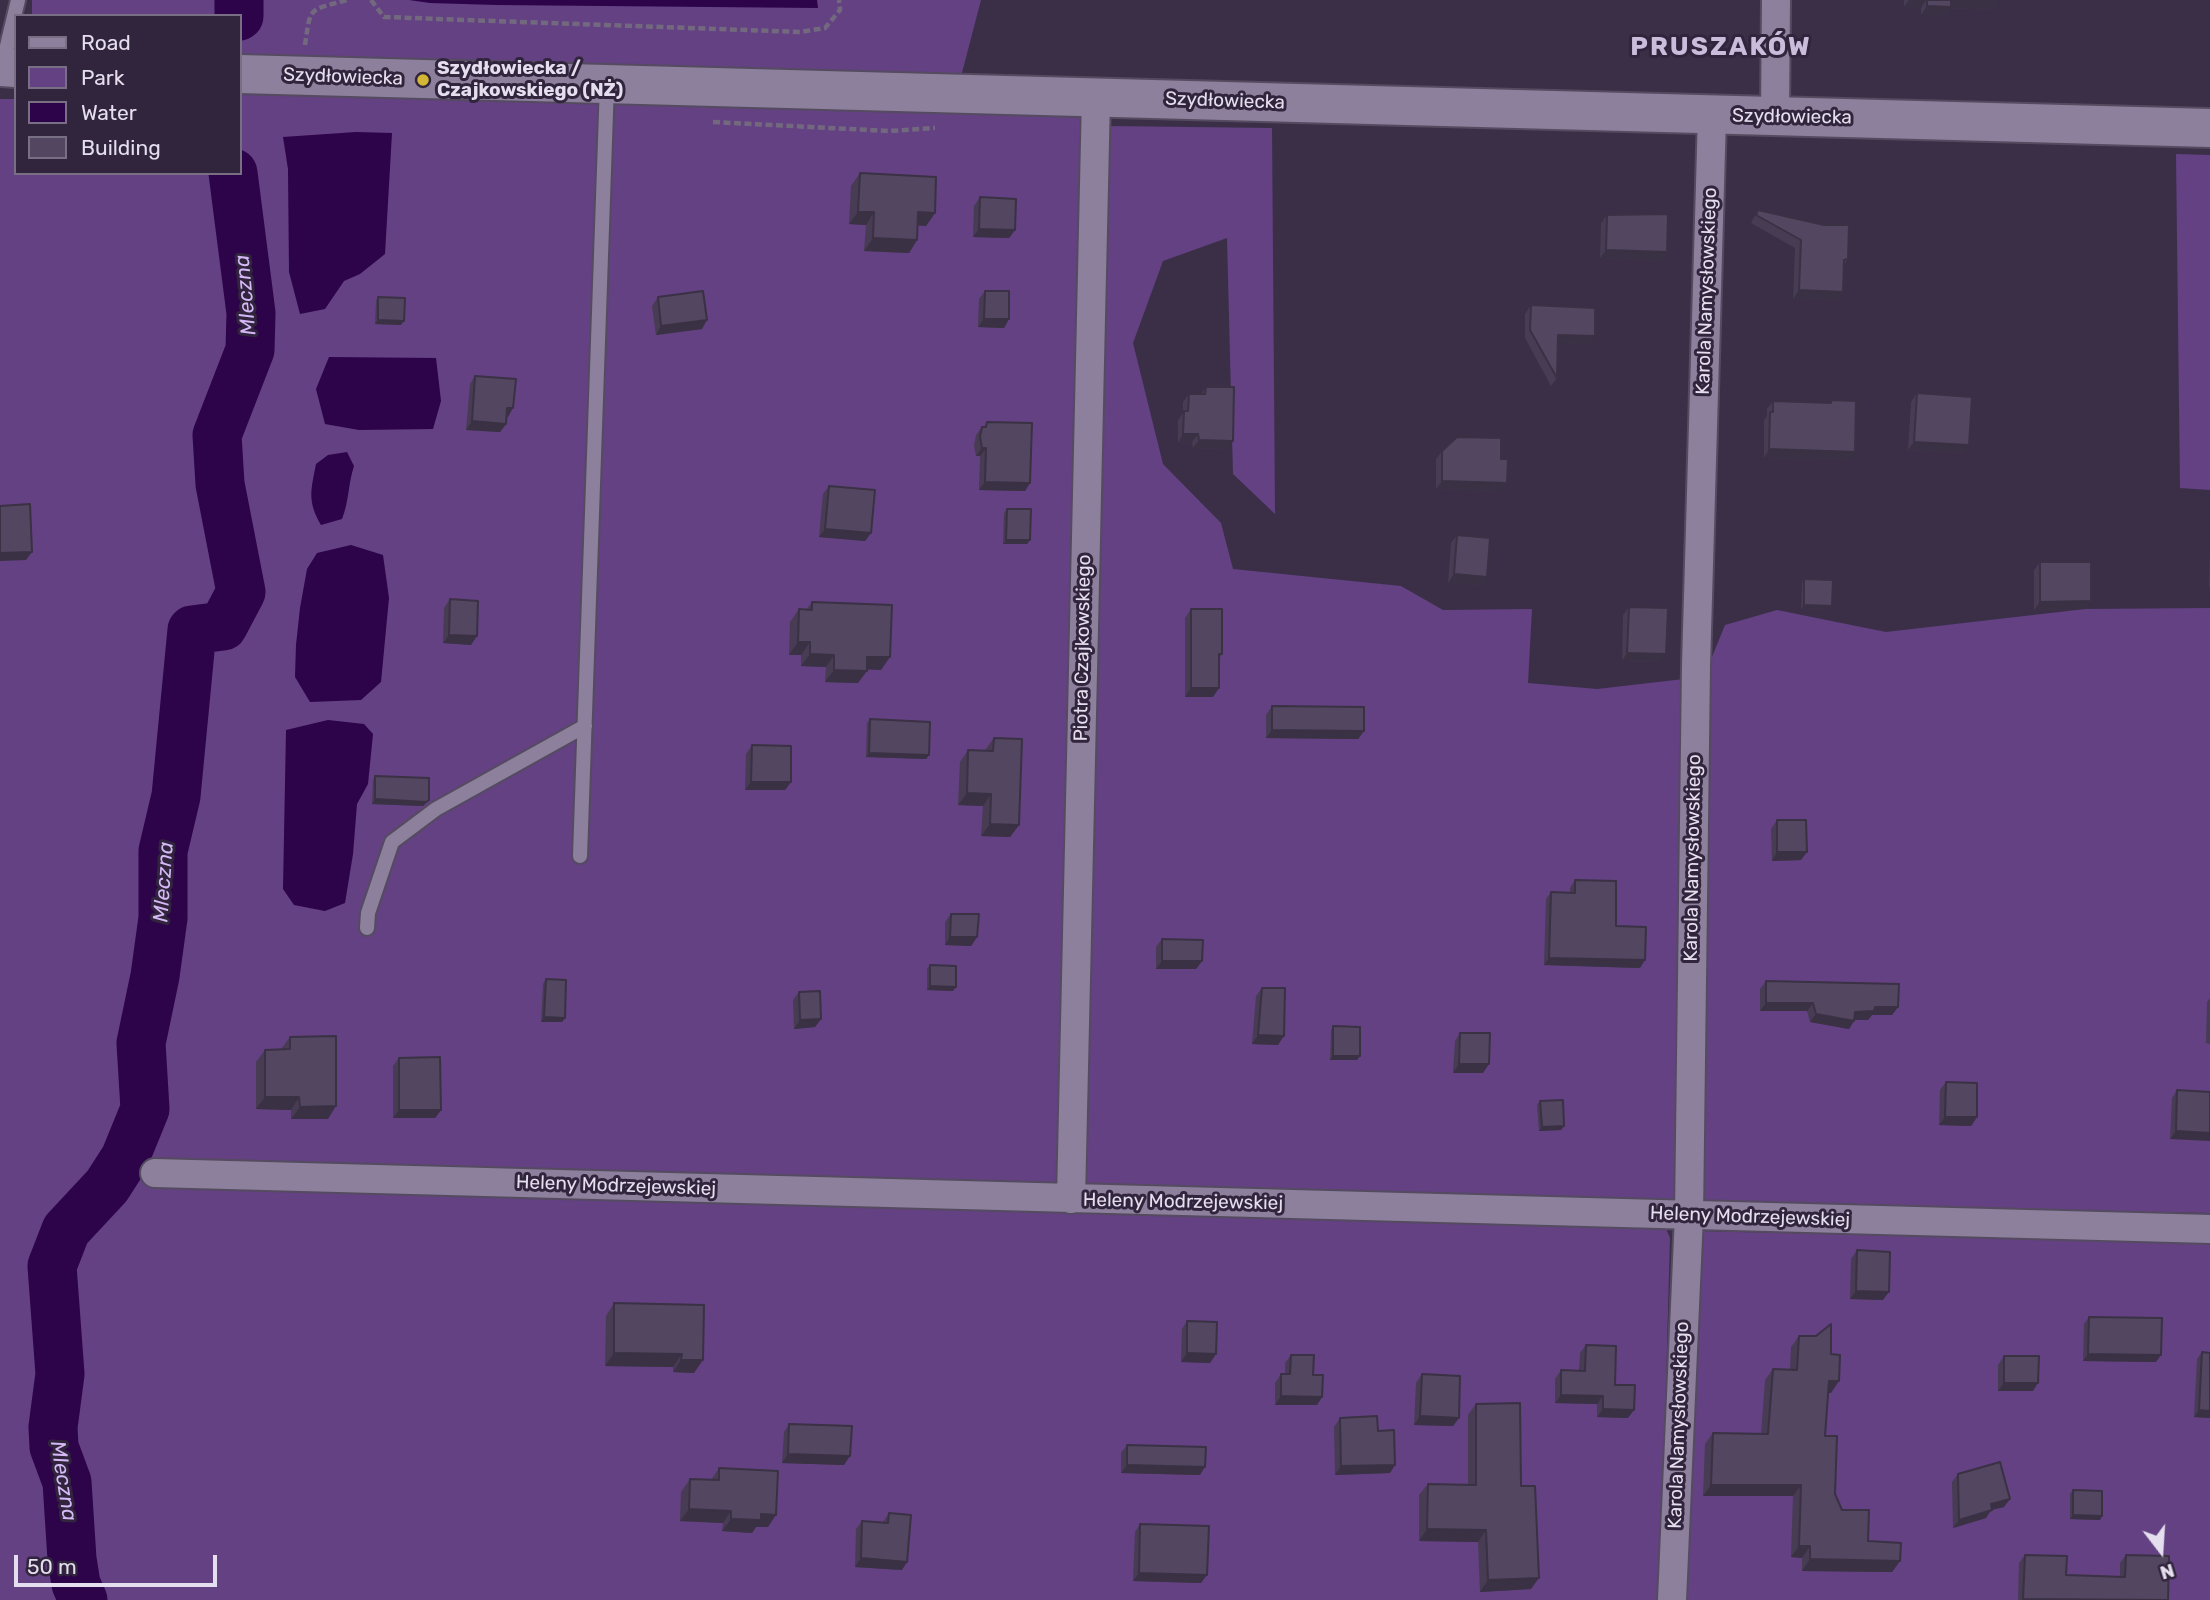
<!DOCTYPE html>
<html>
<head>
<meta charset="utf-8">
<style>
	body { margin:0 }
	#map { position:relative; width:2210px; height:1600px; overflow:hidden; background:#3b2f48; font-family:Rubik,sans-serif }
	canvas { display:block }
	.legend { position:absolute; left:14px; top:14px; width:228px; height:161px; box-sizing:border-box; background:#31253d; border:2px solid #796f84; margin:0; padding:9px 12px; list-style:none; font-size:21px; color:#e5deee }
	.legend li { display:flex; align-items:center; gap:14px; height:35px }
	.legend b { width:35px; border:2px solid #796f84 }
	.north { position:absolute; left:2126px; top:1516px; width:70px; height:70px; -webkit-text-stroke:5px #31253d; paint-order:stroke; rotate:163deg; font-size:19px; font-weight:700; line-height:28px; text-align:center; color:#e5deee }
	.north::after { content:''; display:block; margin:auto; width:24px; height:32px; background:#e5deee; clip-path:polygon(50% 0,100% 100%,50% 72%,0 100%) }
	.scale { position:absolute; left:14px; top:1555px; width:203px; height:32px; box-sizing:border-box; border:4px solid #e5deee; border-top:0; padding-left:9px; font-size:21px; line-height:24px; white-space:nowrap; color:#e5deee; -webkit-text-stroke:5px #31253d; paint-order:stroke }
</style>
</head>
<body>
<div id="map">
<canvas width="2210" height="1600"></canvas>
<ul class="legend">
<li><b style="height:9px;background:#8d809d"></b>Road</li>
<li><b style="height:19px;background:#634183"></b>Park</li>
<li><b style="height:19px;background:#2d0349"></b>Water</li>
<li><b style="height:19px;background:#534661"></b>Building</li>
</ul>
<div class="north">N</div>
<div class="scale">50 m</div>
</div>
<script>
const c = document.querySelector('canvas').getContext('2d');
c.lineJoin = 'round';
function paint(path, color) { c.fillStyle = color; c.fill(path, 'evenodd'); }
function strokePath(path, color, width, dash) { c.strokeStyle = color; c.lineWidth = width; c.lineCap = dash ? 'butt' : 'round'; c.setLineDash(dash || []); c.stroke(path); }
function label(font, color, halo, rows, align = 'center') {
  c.font = font + ' Rubik,sans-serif'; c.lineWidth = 6; c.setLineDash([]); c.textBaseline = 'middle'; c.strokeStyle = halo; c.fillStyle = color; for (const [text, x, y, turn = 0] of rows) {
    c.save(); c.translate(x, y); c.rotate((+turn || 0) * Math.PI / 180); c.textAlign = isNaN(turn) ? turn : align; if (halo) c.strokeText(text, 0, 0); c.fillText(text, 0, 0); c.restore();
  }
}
const green = new Path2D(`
	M32 0H981L958 88 1089 90 1059 1189 1664 1224 1670 1238 1660 1600H0V99H16V173H240V16H32Z
	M1109 126 1272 128 1275 514 1233 474 1227 238 1163 261 1133 343 1163 464 1221 523 1233 569 1401 586 1443 610 1532 609 1528 683 1597 689 1684 679 1678 1203 1083 1189Z
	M2176 154 2210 155V490L2180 488Z
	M2210 608V1213L1697 1205 1705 674 1725 625 1777 610 1886 632 2085 609Z
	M1698 1231 2210 1243V1600H1682Z`);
const water = new Path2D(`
	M409 0H817L818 8 497 5 430 3Z
	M356 132 392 133 385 254 360 274 344 281 325 309 300 314 289 272 288 169 283 137Z
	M329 357 436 358 441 401 433 429 359 430 325 424 316 389Z
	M347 452 354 466C348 484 349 502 342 519L321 525C307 501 311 490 316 464L328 455Z
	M351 545 383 555 389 598 381 682 361 700 310 702 295 677 296 645 300 608 307 569 317 553Z
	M328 720 364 724 373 734 368 784 357 804 353 854 345 903 325 911 294 905 283 889 286 730Z`);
const river = new Path2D(`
	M239 0V16
	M83 1600 76 1584 72 1559 67 1482 54 1447 53 1427 60 1374 52 1266 66 1230 107 1186 125 1158 145 1109 141 1043 155 976 163 918V851L176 796 192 630 223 626 241 592 220 484 217 435 250 350 251 313 233 173`);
const path = new Path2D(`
	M371 0 384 17 800 32 825 28 840 10 839 0
	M305 45C311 5 308 11 347 0
	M713 122 889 131 935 128`);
const lane = new Path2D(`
	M2 67 18 0
	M580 856 607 84
	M367 928 368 913 392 842 436 809 585 726`);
const street = new Path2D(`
	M1775 117 1776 0
	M155 1173 2210 1229
	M1071 1199 1096 97
	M1672 1600 1689 1215 1696 666 1712 116`);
const secondary = new Path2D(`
	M0 67 16 68
	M240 74 2210 128`);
const wall = new Path2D(`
	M1904 0H1997L1991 10 1949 8 1945 15H1921V8L1904 7Z
	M860 173 935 213 926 226 918 225 917 240 909 253 864 251 866 225 849 224 851 186Z
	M980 197 1015 230 1009 238 973 237 974 206Z
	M1758 210 1848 259 1844 265 1838 300 1793 299 1795 248 1751 223Z
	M1607 215 1667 252 1661 261 1600 258 1601 223Z
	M985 291 1009 319 1004 328 978 327 979 299Z
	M378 297 401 325 375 324 376 301Z
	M658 297 702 329 656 335 652 306Z
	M1531 305 1595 336 1589 344 1558 343 1557 378 1551 386 1525 338V314Z
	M475 376 508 417 506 416V424L500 432 466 430 470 384Z
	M1206 387 1227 449 1193 448 1192 442 1178 443V420L1183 413V402L1189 394H1201Z
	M1917 393 1969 445 1963 453 1908 450 1911 402Z
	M1831 400 1850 460 1764 458V420L1767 416V409L1773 401 1829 403Z
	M987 422 1030 483 1025 491 979 490 980 456H976L974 446 976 435 982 427H984Z
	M1442 451 1501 491 1436 489V459Z
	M829 486 871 533 865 541 819 537 823 494Z
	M1007 509 1030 540 1027 544H1003L1004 513Z
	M1457 535 1487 577 1481 585 1448 583 1451 543Z
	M2210 547V587H2209Z
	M2040 562 2085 609 2034 610V570Z
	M1804 579 1830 610 1801 609 1802 583Z
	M450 599 471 645 443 643 444 608Z
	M812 602 881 670 867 669 858 683 825 682 826 667 801 666V655H789L790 622 799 609 806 610Z
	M1629 607 1661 662 1622 661 1623 615Z
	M1191 609 1222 654 1219 659 1213 697H1185V618Z
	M1272 706 1364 731 1358 739 1266 738V715Z
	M870 719 929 755 926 759 866 757 867 723Z
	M994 738 1019 825 1010 837 981 836 983 806 958 805 960 762 968 750H985Z
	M752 745 791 782 785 790H745L746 754Z
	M375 776 429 800 423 806 372 804 373 780Z
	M1777 820 1801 860 1772 861 1771 829Z
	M1575 880 1616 926 1640 968 1544 965 1546 899 1551 892 1570 893V888Z
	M951 914 977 937 971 946 945 945V922Z
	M1162 939 1202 961 1196 969H1156V947Z
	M930 965 953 991 927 990V969Z
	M546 979 565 1018 562 1022H541L543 984Z
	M1766 981 1898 1007 1892 1015H1872L1868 1020H1854L1849 1029 1810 1022 1807 1011H1760V989Z
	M1262 988 1278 1045 1252 1044 1256 996Z
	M799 992 821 1019 815 1027 794 1029 793 1000Z
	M2210 998V1044L2206 1043 2207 1002Z
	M1333 1026 1357 1060H1330L1331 1030Z
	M1460 1033 1483 1073H1453L1455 1041Z
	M290 1037 328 1119H291V1110L256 1109V1062L265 1050 281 1049Z
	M399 1058 441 1110 435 1118H393V1066Z
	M1946 1082 1977 1117 1971 1126 1939 1125 1940 1090Z
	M2177 1090 2210 1092 2170 1139 2172 1098Z
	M1540 1101 1564 1126 1561 1130 1539 1131 1537 1105Z
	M1857 1250 1883 1300 1850 1299 1851 1259Z
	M614 1303 704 1305 694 1373 673 1372V1367L605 1366 606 1316Z
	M2089 1317 2156 1362 2083 1361 2084 1324Z
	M1187 1321 1216 1354 1210 1363 1181 1362 1182 1329Z
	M1799 1336 1831 1393H1828L1825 1436 1835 1494 1842 1510 1868 1541 1900 1561 1892 1572 1802 1571V1558L1791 1557 1793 1496H1703L1705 1444 1713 1433 1761 1434 1765 1380 1773 1369 1790 1370 1791 1347Z
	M1586 1345 1615 1385 1628 1418 1597 1417V1404L1555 1403V1379L1561 1370H1579L1580 1353Z
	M2202 1352 2210 1353V1418L2194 1417 2197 1359Z
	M1291 1355 1313 1375 1322 1397 1317 1405H1275V1383L1281 1374H1285V1363Z
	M2004 1356 2033 1391H1998V1365Z
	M1422 1374 1459 1418 1453 1426 1414 1425 1416 1383Z
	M1476 1404 1521 1486 1531 1589 1480 1592 1478 1542 1419 1541V1495L1428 1484 1468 1485V1415Z
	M1340 1418 1378 1431 1390 1473 1335 1475 1334 1427Z
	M789 1424 844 1465 782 1463 784 1432Z
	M1127 1445 1200 1475 1121 1473V1453Z
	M719 1468 768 1527H756L752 1533 722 1531 723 1523 680 1521 681 1492 690 1479 711 1480Z
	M1958 1474 2004 1507 1991 1510 1986 1518 1953 1528 1952 1482Z
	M2073 1490 2100 1520 2070 1519V1494Z
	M889 1513 902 1570 855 1567 856 1529 862 1521 883 1522Z
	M1140 1524 1201 1583 1133 1581 1135 1532Z
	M2025 1555 2066 1575 2120 1577V1563L2126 1555 2168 1600H2018L2019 1563Z`);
const shadedWall = new Path2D(`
	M1909 0H1926L1921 8 1904 7Z
	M1951 0 1997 2 1991 10 1949 8 1945 15H1921L1927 6Z
	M858 212H874L866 225 849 224Z
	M918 212 935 213 926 226 910 225Z
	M979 229 1015 230 1009 238 973 237Z
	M873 238 917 240 909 253 864 251Z
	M1606 250 1667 252 1661 261 1600 258Z
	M1799 290 1843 292 1838 300 1793 299Z
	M984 319H1009L1004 328 978 327Z
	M378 320 404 321 401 325 375 324Z
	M707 320 702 329 656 335 661 326Z
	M1558 335 1595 336 1589 344 1552 343Z
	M507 408H513L508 417 501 416Z
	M472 421 506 424 500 432 466 430Z
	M1183 434H1198L1192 442 1178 443Z
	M1199 440 1233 441 1227 449 1193 448Z
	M1914 442 1969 445 1963 453 1908 450Z
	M982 448H986L980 456H976Z
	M1769 449 1855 452 1850 460 1764 458Z
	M1442 481 1507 483 1501 491 1436 489Z
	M985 482 1030 483 1025 491 979 490Z
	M825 529 871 533 865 541 819 537Z
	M1006 540H1030L1027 544H1003Z
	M32 552 26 560 0 561V553Z
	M1454 574 1487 577 1481 585 1448 583Z
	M2091 601 2085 609 2034 610 2040 602Z
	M1804 605 1832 606 1830 610 1801 609Z
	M449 635 477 636 471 645 443 643Z
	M798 642H810L801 655H789Z
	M1627 653 1666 654 1661 662 1622 661Z
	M810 654 834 655 826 667 801 666Z
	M867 657H890L881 670 859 669Z
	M834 670 867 671 858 683 825 682Z
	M1191 688H1219L1213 697H1185Z
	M1272 730 1364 731 1358 739 1266 738Z
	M869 753 929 755 926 759 866 757Z
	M751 782H791L785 790H745Z
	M967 793 991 794 983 806 958 805Z
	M375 799 429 800 423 806 372 804Z
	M990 824 1019 825 1010 837 981 836Z
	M1777 852H1807L1801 860 1772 861Z
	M950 937H977L971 946 945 945Z
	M1549 958 1645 960 1640 968 1544 965Z
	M1162 961H1202L1196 969H1156Z
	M930 986 956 987 953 991 927 990Z
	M1766 1003H1813L1807 1011H1760Z
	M1875 1007H1898L1892 1015H1872L1868 1020H1850L1854 1021 1849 1029 1810 1022 1816 1014 1855 1012Z
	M544 1017 565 1018 562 1022H541Z
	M821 1019 815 1027 794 1029 800 1020Z
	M1258 1035 1284 1036 1278 1045 1252 1044Z
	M1333 1056H1360L1357 1060H1330Z
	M1459 1064H1489L1483 1073H1453Z
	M265 1097H299L291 1110 256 1109Z
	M336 1106 328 1119H291L300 1107Z
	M399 1110H441L435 1118H393Z
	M1945 1117H1977L1971 1126 1939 1125Z
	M1564 1126 1561 1130 1539 1131 1542 1127Z
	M2176 1131 2210 1133V1141L2170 1139Z
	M1856 1291 1889 1292 1883 1300 1850 1299Z
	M614 1353 682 1354 673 1367 605 1366Z
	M1187 1353 1216 1354 1210 1363 1181 1362Z
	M2088 1354 2161 1355 2156 1362 2083 1361Z
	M681 1360H703L694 1373 673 1372Z
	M1829 1381H1839L1831 1393H1821Z
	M2004 1383H2038L2033 1391H1998Z
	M1561 1395 1603 1396 1597 1404 1555 1403Z
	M1281 1396 1322 1397 1317 1405H1275Z
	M1603 1409 1634 1410 1628 1418 1597 1417Z
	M2199 1410 2210 1411V1418L2194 1417Z
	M1420 1416 1459 1418 1453 1426 1414 1425Z
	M788 1454 850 1456 844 1465 782 1463Z
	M1127 1465 1205 1467 1200 1475 1121 1473Z
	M1395 1465 1390 1473 1335 1475 1341 1466Z
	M1711 1485H1801L1793 1496H1703Z
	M2010 1499 2004 1507 1991 1510 1986 1518 1953 1528 1959 1520 1991 1504Z
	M689 1509 731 1511 723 1523 680 1521Z
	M761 1514 776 1515 768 1527H756L752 1533 722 1531 731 1519Z
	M2073 1515 2102 1516 2100 1520 2070 1519Z
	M1427 1529 1486 1530 1478 1542 1419 1541Z
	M1799 1546H1810L1802 1558 1791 1557Z
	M861 1558 907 1562 902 1570 855 1567Z
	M1810 1559 1900 1561 1892 1572 1802 1571Z
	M1139 1573 1207 1575 1201 1583 1133 1581Z
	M1539 1578 1531 1589 1480 1592 1488 1580Z`);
const building = new Path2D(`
	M1927 0H1951V7L1927 6Z
	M1954 0H1997V2Z
	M860 173 936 177 935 213 918 212 917 240 873 238 874 212H858Z
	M980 197 1016 199 1015 230 979 229Z
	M1758 210 1824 225H1849L1848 259 1844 260 1843 292 1799 290 1801 240 1756 215Z
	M1668 214 1667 252 1606 250 1607 215Z
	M703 291 707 320 661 326 658 297Z
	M985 291H1009V319H984Z
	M378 297 405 298 404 321 378 320Z
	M1531 305 1595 308V336L1558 335 1557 378 1530 330Z
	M475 376 516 379 513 408H507L506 424 472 421Z
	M1206 387H1234L1233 441 1199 440 1198 434H1183L1184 411H1188L1189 394H1205Z
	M1917 393 1972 397 1969 445 1914 442Z
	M1831 400 1856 401 1855 452 1769 449 1770 412H1773V401L1831 403Z
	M987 422 1032 423 1030 483 985 482 986 448H982L980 437 982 427H986Z
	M1457 437 1501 438V459H1508L1507 483 1442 481V451Z
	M829 486 875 490 871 533 825 529Z
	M30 504 32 552 0 553V506Z
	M1007 509H1031L1030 540H1006Z
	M1457 535 1490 538 1487 577 1454 574Z
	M2040 562H2091V601L2040 602Z
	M1804 579 1833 580 1832 606 1804 605Z
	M450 599 478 601 477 636 449 635Z
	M812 602 892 605 890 657H867V671L834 670V655L810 654V642H798L799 609 812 610Z
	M1629 607 1668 608 1666 654 1627 653Z
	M1191 609H1222V654H1219V688H1191Z
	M1272 706 1364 707V731L1272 730Z
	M870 719 930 722 929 755 869 753Z
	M994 738 1022 739 1019 825 990 824 991 794 967 793 968 750 993 751Z
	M752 745 791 746V782H751Z
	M375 776 429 778V800L426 802 375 799Z
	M1777 820H1806L1807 852H1777Z
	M1575 880 1616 881V926L1646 927 1645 960 1549 958 1551 892 1575 893Z
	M951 914H979L977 937H950Z
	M1162 939 1203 940 1202 961H1162Z
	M930 965 956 966V987L930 986Z
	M546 979 566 980 565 1018 544 1017Z
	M1766 981 1899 984 1898 1007H1875L1874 1011 1855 1012 1854 1021 1816 1014 1813 1003H1766Z
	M1262 988H1285L1284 1036 1258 1035Z
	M820 991 821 1019 800 1020 799 992Z
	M1333 1026 1360 1027V1056H1333Z
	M1460 1033H1490L1489 1064H1459Z
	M336 1036V1106L300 1107 299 1097H265V1050L290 1049V1037Z
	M440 1057 441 1110H399V1058Z
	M1946 1082 1977 1083V1117H1945Z
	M2177 1090 2210 1092V1133L2176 1131Z
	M1563 1100 1564 1126 1542 1127 1540 1101Z
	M1857 1250 1890 1252 1889 1292 1856 1291Z
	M614 1303 704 1305 703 1360H681L682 1354 614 1353Z
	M2089 1317 2162 1318 2161 1355 2088 1354Z
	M1187 1321 1217 1322 1216 1354 1187 1353Z
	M1831 1324V1354L1840 1355 1839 1381H1829L1825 1436H1837L1835 1494 1842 1510H1869L1868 1541 1901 1543 1900 1561 1810 1559V1546H1799L1801 1485H1711L1713 1433 1768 1434 1773 1369 1797 1370 1799 1336H1816Z
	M1586 1345 1616 1346 1615 1385H1635L1634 1410 1603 1409V1396L1561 1395V1370L1585 1371Z
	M2202 1352 2210 1353V1411L2199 1410Z
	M1291 1355H1314L1313 1375H1323L1322 1397 1281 1396V1374H1290Z
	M2004 1356H2039L2038 1383H2004Z
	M1422 1374 1460 1376 1459 1418 1420 1416Z
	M1520 1403 1521 1486H1535L1539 1578 1488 1580 1486 1530 1427 1529 1428 1484 1476 1485V1404Z
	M1377 1416 1378 1431 1394 1430 1395 1465 1341 1466 1340 1418Z
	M789 1424 852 1426 850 1456 788 1454Z
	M1127 1445 1206 1447 1205 1467 1127 1465Z
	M2000 1462 2010 1499 1991 1504 1992 1510 1959 1520 1958 1474Z
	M719 1468 778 1471 776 1515 761 1514V1520L731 1519V1511L689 1509 690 1479 719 1480Z
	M2073 1490 2102 1491V1516L2073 1515Z
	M889 1513 911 1515 907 1562 861 1558 862 1521 888 1523Z
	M1140 1524 1209 1526 1207 1575 1139 1573Z
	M2025 1555 2067 1556 2066 1575 2125 1577 2126 1555 2169 1556 2168 1600 2023 1599Z`);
const markers = [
	[423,80,7,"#d3b635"]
];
const poiNames = [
	["Szydłowiecka /",437,69],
	["Czajkowskiego (NŻ)",437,91]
];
const streetNames = [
	["Szydłowiecka",343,77,2],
	["Szydłowiecka",1225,101,2],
	["Szydłowiecka",1792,117,1],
	["Karola Namysłowskiego",1707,291,-88],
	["Piotra Czajkowskiego",1083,648,-89],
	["Karola Namysłowskiego",1693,858,-89],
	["Heleny Modrzejewskiej",616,1186,2],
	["Heleny Modrzejewskiej",1183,1202,1],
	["Heleny Modrzejewskiej",1750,1217,2],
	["Karola Namysłowskiego",1679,1425,-88]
];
const waterNames = [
	["Mleczna",246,295,-95],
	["Mleczna",164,882,-86],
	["Mleczna",63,1481,81]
];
const districtNames = [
	["PRUSZAKÓW",1721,47]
];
paint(green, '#634183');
paint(water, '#2d0349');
strokePath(river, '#2d0349', 49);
strokePath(lane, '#554b60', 18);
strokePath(street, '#554b60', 32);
strokePath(secondary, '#554b60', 42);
strokePath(path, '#73697f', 4.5, [7, 3.5]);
strokePath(lane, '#8d809d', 14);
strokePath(street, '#8d809d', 28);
strokePath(secondary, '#8d809d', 38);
paint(wall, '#473c53');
paint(shadedWall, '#3a3144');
paint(building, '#534661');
strokePath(building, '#3a3144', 2);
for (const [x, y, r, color] of markers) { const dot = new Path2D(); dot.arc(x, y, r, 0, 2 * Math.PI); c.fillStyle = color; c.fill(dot); strokePath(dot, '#31253d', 2.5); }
label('bold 19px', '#e5deee', '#31253d', poiNames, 'left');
label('19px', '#e5deee', '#31253d', streetNames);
label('italic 21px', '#d5b9f6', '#31253d', waterNames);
c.letterSpacing = '2px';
label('bold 26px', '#cabcdb', '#31253d', districtNames);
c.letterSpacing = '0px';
</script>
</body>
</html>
